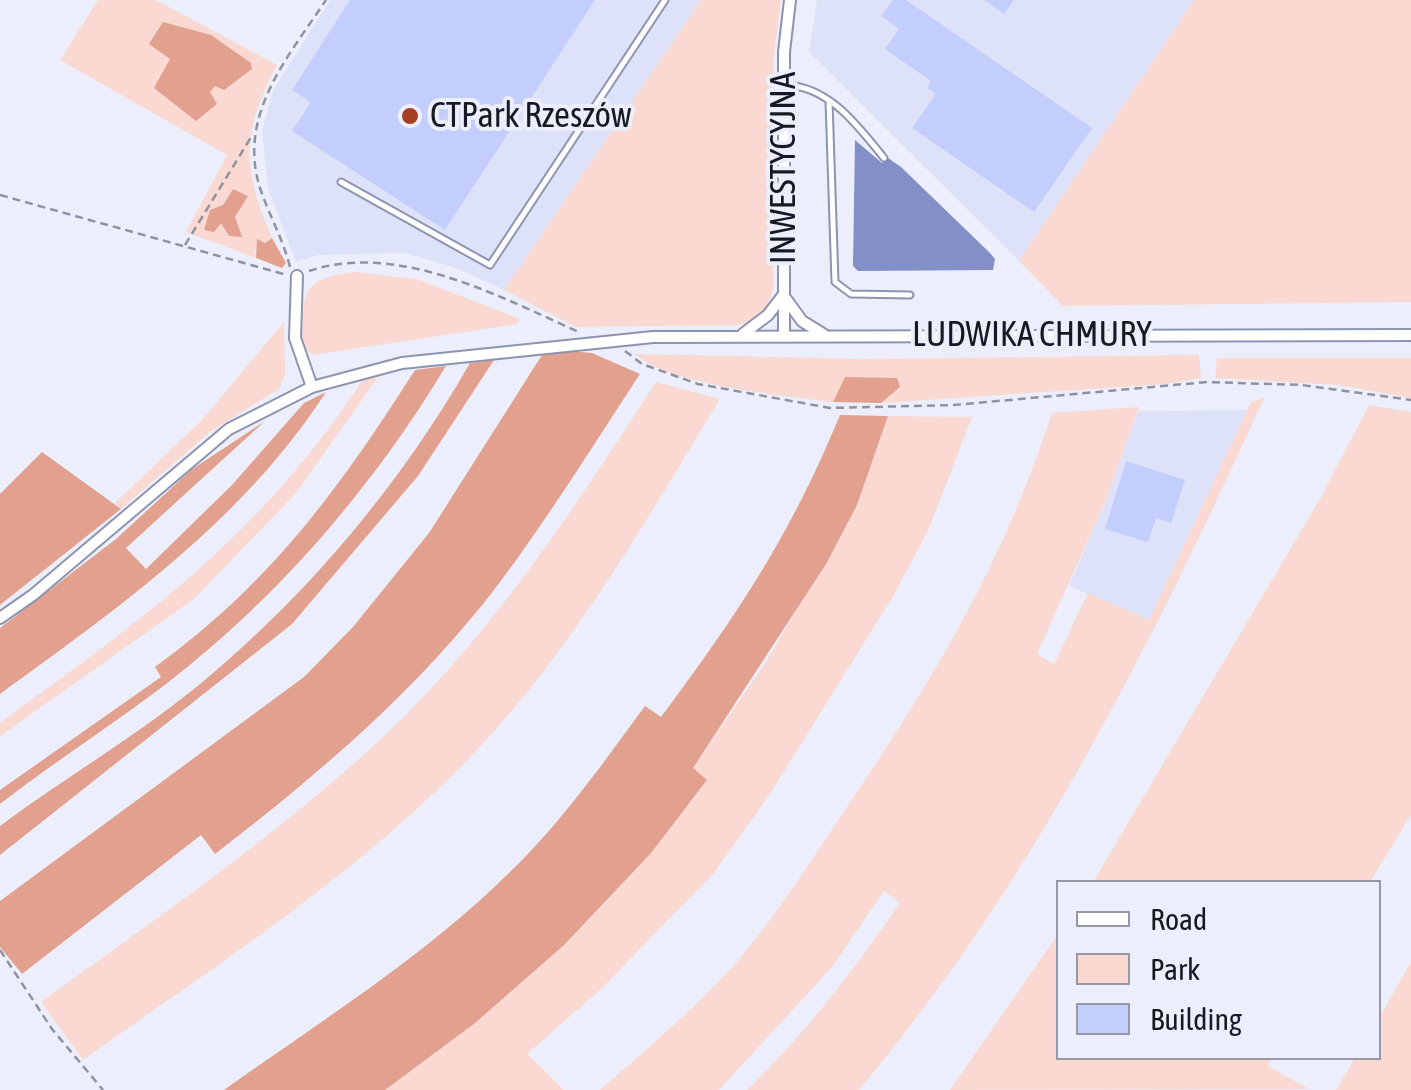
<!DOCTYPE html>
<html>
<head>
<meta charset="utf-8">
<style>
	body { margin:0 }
	#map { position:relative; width:1411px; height:1090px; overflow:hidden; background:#eceffb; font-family:"Asap Condensed",sans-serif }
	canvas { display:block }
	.legend { position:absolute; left:1056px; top:880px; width:325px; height:180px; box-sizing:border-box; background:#eceffb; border:2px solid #9699a5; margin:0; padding:12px 18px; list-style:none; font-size:30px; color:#161923 }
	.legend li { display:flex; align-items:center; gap:20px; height:50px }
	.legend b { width:50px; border:2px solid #9699a5 }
</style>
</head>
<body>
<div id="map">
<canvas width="1411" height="1090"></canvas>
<ul class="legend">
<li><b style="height:12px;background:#fff"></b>Road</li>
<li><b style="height:28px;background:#f9d9d1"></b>Park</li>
<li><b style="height:28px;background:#c3cefd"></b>Building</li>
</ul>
</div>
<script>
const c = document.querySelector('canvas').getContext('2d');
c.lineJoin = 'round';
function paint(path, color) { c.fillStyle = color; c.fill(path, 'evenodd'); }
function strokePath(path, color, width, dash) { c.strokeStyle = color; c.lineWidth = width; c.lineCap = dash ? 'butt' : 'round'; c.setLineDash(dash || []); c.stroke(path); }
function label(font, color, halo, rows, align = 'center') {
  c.font = font + ' "Asap Condensed",sans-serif'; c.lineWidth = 8; c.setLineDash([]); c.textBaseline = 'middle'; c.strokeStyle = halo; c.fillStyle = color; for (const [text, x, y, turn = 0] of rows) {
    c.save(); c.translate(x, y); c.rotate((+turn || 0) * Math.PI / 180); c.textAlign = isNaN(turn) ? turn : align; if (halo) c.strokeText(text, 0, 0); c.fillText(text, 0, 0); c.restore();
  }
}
const built = new Path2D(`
	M330 0H701L504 290 456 268 406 253 318 255 296 262 268 188 262 131 274 89Z
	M817 0H1194L1019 261 809 52Z
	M1247 410 1149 620 1069 586 1106 500 1138 411Z`);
const green = new Path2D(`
	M98 0H156L277 65C241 135 242 165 272 238L254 250 256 258 186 232 227 155 60 60ZM233 189 247 197 227 226 221 223 223 205Z
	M701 0H781L773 64V289C768 309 760 319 739 325L576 327 504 290Z
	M1194 0H1411V302L1063 306 1019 261Z
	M354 272 417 279 520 319 517 324 313 355 302 347C305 298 295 279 354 272Z
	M284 322 285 374 279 389 210 432 121 509 115 503 201 421Z
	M635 354 867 359 1199 355 1201 378 1166 384 881 403 900 387 845 377 833 402C786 396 668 385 635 354Z
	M1217 358H1411V398L1338 385 1215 378Z
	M378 377 296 493 194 599 0 736V723C148 615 259 537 362 381Z
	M656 382 720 399C647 519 574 647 477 750 363 871 218 964 83 1060L41 1002C157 918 278 835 383 737 493 634 575 507 656 382Z
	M1264 398C1154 640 1031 886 859 1090H747C806 1033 853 971 900 903L884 891 832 967 719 1090H600C646 1050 693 1010 734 965 776 917 809 863 845 810 934 678 1002 566 1052 413L1139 407 1106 500 1037 654 1054 664 1088 593 1149 620 1251 402Z
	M1369 405 1411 412V815L1370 882H1093L1320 499Z
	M888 416 972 417 928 531 892 598 768 797 713 874 602 988 527 1054 564 1090H385C514 994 608 909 707 781L692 769 766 662 857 505Z
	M1058 934V1058H1272L1268 1066 1309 1089 950 1090Z
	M1411 962V1090H1336L1355 1058H1378L1379 1018Z`);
const forest = new Path2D(`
	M163 22 211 35 251 63 252 69 224 90 215 86 210 92 217 104 196 121 154 88 170 59 149 44Z
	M233 189 248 196 235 217 242 237 229 236 221 223 214 232 204 230 210 210 223 205Z
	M272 238 286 263 282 268 256 258 257 239 265 243Z
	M569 351 592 353 640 374C594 444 550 515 500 582 420 688 320 773 215 854L201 835 22 974 0 947V901L304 677 353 627 429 533 542 355Z
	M494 360 418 476 292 624 0 855V826C67 776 142 733 206 679 311 591 402 482 470 363Z
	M446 366C373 487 278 598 166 684 112 725 54 762 0 804V790L161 677 155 667C271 583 339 489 415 370Z
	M845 377 897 378 900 387 881 403 833 402Z
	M326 392C244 519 120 607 0 694V628L116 539 191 470 265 421 126 548 146 569 232 485 304 403Z
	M840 415 888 416 857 505 826 564 693 768 707 780 651 853 564 945 475 1023 385 1090H224C321 1021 425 956 510 872 561 823 603 763 645 706L661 717C738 614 791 534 840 415Z
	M42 452 121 509 0 605V494Z`);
const water = new Path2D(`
	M855 140 882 163 888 158 901 167 990 253 995 259 993 270 858 271 853 266Z`);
const building = new Path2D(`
	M350 0H595L445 230 292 131 311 102 292 90Z
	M893 0H906L1092 128 1034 212 912 128 936 94 927 88 931 81 885 49 899 29 881 16Z
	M984 0H1014L1004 14Z
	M1126 461 1185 480 1171 523 1156 518 1148 542 1105 529Z`);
const path = new Path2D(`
	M0 195 287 275
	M185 245 253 134
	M290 267C283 239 269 215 260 188 237 115 288 57 326 0
	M309 271C398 241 500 297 581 333
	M625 351 642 364 698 384 830 408 954 405 1207 382 1302 385 1411 400
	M0 950 52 1029 103 1090`);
const lane = new Path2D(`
	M786 85C830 87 858 126 884 158
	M829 101 835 282 851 294 910 295
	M341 182 490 265 665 0`);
const street = new Path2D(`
	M297 276 295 338 312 387
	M786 299 802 321 823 334
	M743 334 768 315 784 294
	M784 336V52L790 0
	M0 618 33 595 229 429 312 387 402 363 653 337 1411 335`);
const markers = [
	[410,116,10,"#a53d21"]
];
const poiNames = [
	["CTPark Rzeszów",430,116]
];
const streetNames = [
	["INWESTYCYJNA",784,168,-90],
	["LUDWIKA CHMURY",1032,335]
];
paint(built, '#dde2f9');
paint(green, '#f9d9d1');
paint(forest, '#e2a08e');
paint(water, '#838fc7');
paint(building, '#c3cefd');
strokePath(lane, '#8d94af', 9);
strokePath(street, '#8d94af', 14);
strokePath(path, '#90939e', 2.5, [8, 5]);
strokePath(lane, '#fff', 5);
strokePath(street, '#fff', 10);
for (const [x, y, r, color] of markers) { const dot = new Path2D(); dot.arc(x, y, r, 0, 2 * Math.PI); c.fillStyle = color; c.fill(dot); strokePath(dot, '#eceffb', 4); }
label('35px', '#161923', '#eceffb', poiNames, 'left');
label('35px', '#161923', '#eceffb', streetNames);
</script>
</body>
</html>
